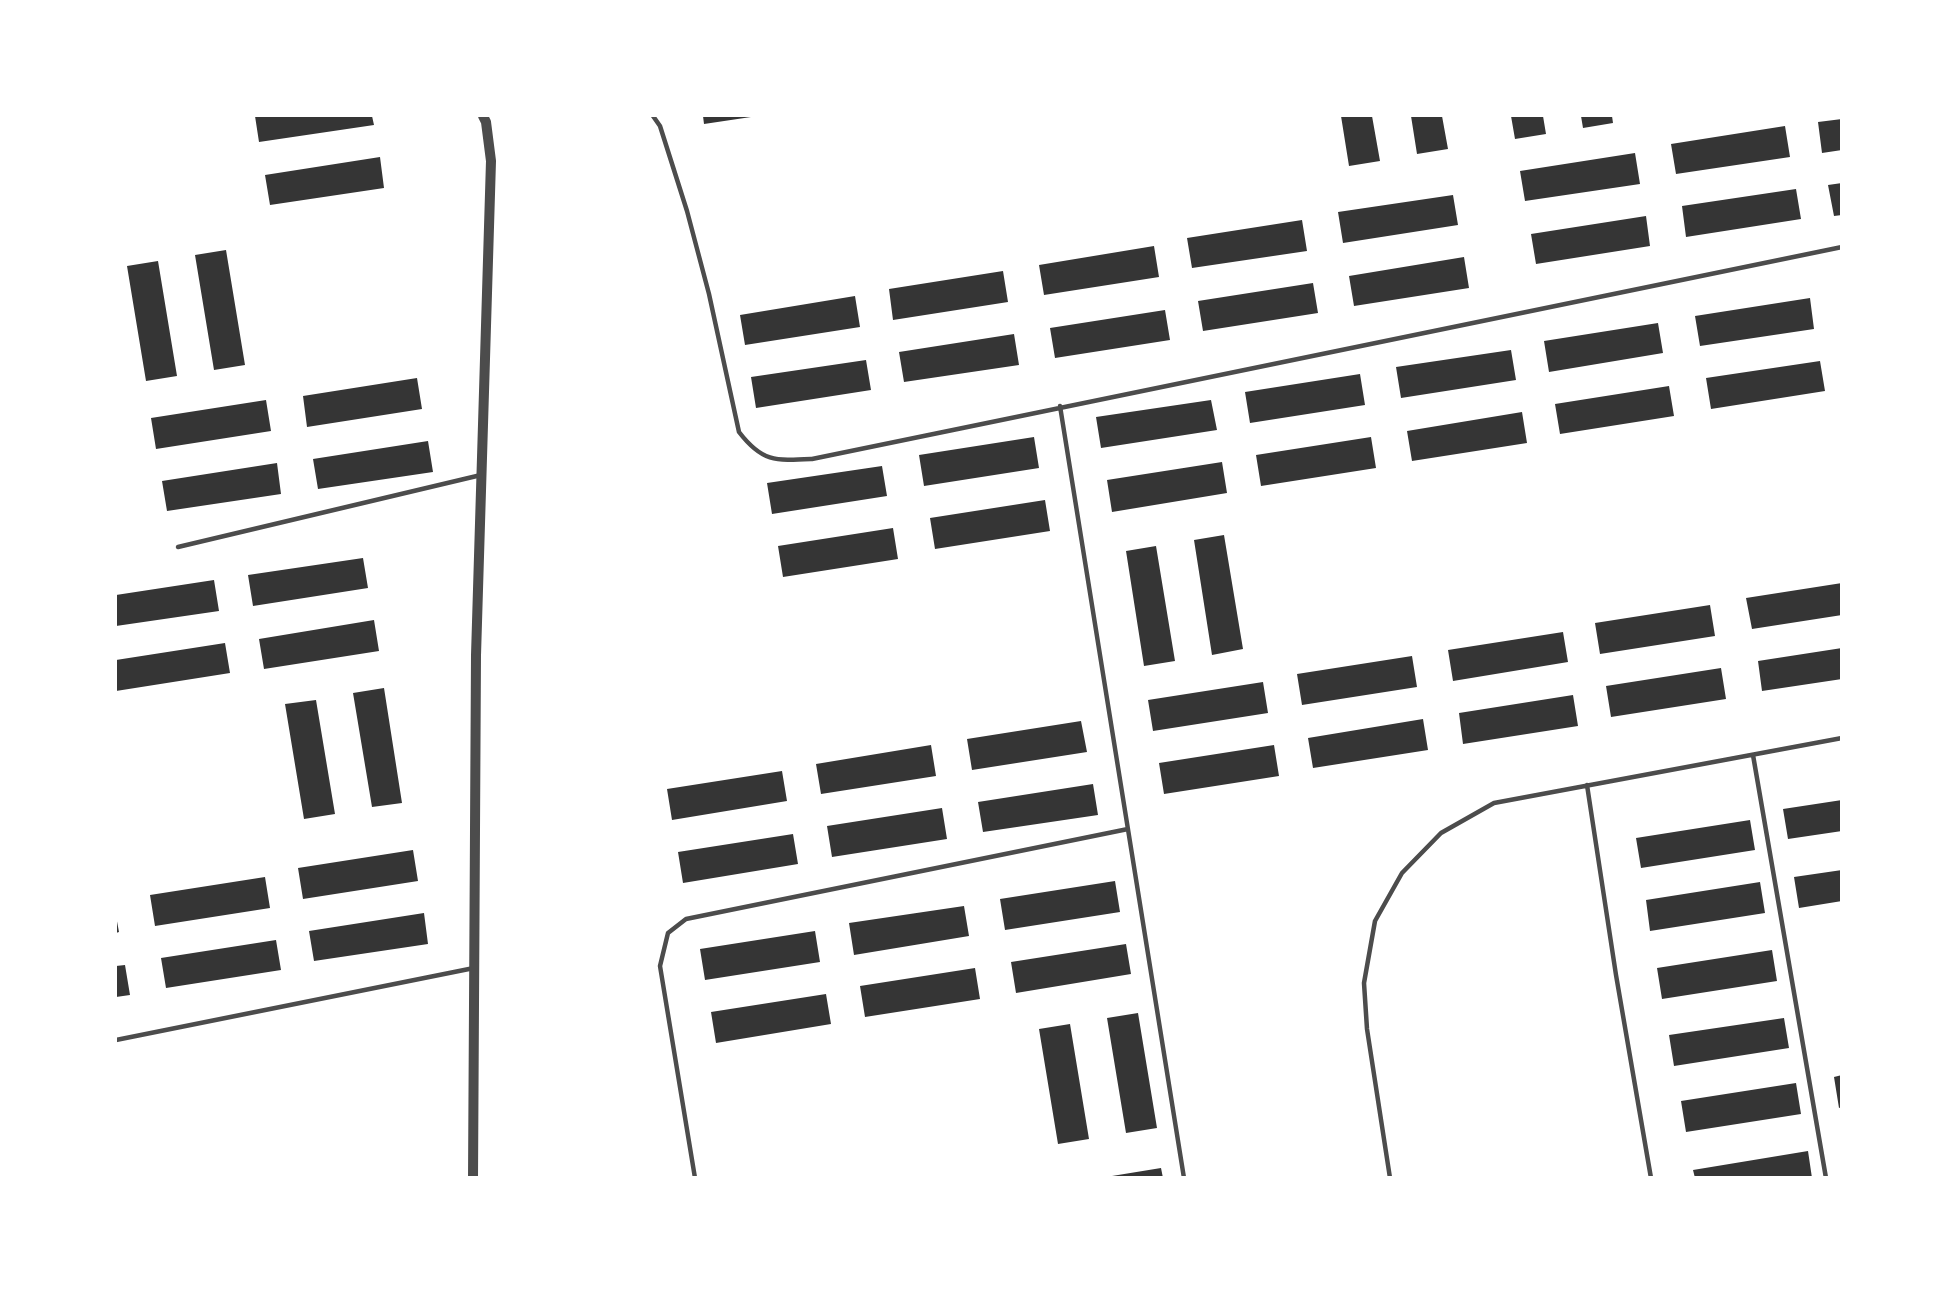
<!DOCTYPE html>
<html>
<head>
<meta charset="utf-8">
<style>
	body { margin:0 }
	#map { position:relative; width:1957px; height:1293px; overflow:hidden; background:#fff; font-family:"Exo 2",sans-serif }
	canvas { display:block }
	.frame { position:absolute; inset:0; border:117px solid #fff; pointer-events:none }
</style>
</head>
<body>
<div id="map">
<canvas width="1957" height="1293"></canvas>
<div class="frame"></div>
</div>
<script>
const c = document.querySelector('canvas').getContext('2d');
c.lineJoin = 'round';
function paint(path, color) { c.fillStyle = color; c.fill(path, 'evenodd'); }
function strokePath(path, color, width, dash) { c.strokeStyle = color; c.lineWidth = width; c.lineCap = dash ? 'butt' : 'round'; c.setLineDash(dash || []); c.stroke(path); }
const building = new Path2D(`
	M255 116H372L374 125 259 142Z
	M703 116H750L751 117 704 124Z
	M1341 116H1372L1380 161 1349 166Z
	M1411 116H1442L1448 149 1417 154Z
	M1511 116H1543L1546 134 1515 139Z
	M1581 116H1612L1613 123 1583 128Z
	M1842 119V150L1822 153 1818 122Z
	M1785 126 1790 157 1676 174 1671 144Z
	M1635 153 1640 184 1525 201 1520 171Z
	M380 157 384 188 270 205 265 175Z
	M1842 183V215L1834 216 1828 185Z
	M1796 189 1801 219 1686 237 1682 206Z
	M1453 195 1458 225 1343 243 1338 212Z
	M1646 216 1650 246 1536 264 1531 234Z
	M1302 220 1307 251 1192 268 1187 238Z
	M1154 246 1159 277 1044 295 1039 265Z
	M226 250 245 365 214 370 195 255Z
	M1464 257 1469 288 1354 306 1349 276Z
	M158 261 177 376 146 381 127 266Z
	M1003 271 1008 302 893 320 889 289Z
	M1313 283 1318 313 1203 331 1198 301Z
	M855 296 860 327 745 345 740 315Z
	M1810 298 1814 329 1700 346 1695 316Z
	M1165 310 1170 340 1055 358 1050 328Z
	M1658 323 1663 353 1549 372 1544 341Z
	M1014 334 1019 365 904 382 899 352Z
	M1511 350 1516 380 1401 398 1396 367Z
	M866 360 871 390 756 408 751 377Z
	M1820 361 1825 391 1711 409 1706 378Z
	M1360 374 1365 405 1250 423 1245 392Z
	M417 378 422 409 307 427 303 396Z
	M1669 386 1674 416 1560 434 1555 404Z
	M266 400 271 431 156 449 151 418Z
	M1211 400 1217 430 1101 448 1096 417Z
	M1522 412 1527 443 1412 461 1407 431Z
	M1034 437 1039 468 924 486 919 455Z
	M1371 437 1376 468 1261 486 1256 455Z
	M428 441 433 472 318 489 313 459Z
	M1222 462 1227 493 1112 512 1107 480Z
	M277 463 281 494 167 511 162 481Z
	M882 466 887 496 772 514 767 483Z
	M1045 500 1050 531 935 549 930 518Z
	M893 528 898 559 783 577 778 546Z
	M1224 535 1243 649 1212 655 1194 540Z
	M1156 546 1175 661 1144 666 1126 551Z
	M363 558 368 588 253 606 248 575Z
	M214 580 219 611 116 626V595Z
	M1842 583V615L1752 629 1746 598Z
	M1710 605 1715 636 1600 654 1595 623Z
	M374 620 379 651 264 669 259 639Z
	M1563 632 1568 662 1453 681 1448 650Z
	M225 643 230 673 116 691V660Z
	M1842 648V679L1762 691 1758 661Z
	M1412 656 1417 687 1302 705 1297 674Z
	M1721 668 1726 699 1611 717 1606 686Z
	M1263 682 1268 713 1153 731 1148 700Z
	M384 688 402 803 372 807 353 693Z
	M1573 695 1578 726 1463 744 1459 713Z
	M316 700 335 814 304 819 285 704Z
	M1423 719 1428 750 1313 768 1308 738Z
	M1081 721 1087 752 972 770 967 739Z
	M931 745 936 776 821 794 816 764Z
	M1274 745 1279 776 1164 794 1159 763Z
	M782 771 787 801 672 820 667 789Z
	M1093 784 1098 815 983 832 978 802Z
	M1842 800V831L1788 839 1783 809Z
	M942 808 947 839 832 857 827 826Z
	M1750 820 1755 850 1641 868 1636 838Z
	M793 834 798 864 683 883 678 852Z
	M413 850 418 881 303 899 298 868Z
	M1842 870V901L1799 908 1794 877Z
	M265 877 270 908 155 926 150 895Z
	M1115 881 1120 912 1005 930 1000 899Z
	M1760 882 1765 913 1650 931 1646 900Z
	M964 906 969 936 854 955 849 923Z
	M424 913 428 944 314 961 309 931Z
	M116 916 119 932 116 933Z
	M815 931 820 962 705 980 700 949Z
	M276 940 281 970 166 988 161 958Z
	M1126 944 1131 974 1016 993 1011 962Z
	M1772 950 1777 981 1662 999 1657 968Z
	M125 965 130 995 116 997V966Z
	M975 968 980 999 865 1017 860 986Z
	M826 994 831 1024 716 1043 711 1012Z
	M1138 1013 1157 1128 1126 1133 1107 1018Z
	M1784 1018 1789 1048 1674 1066 1669 1035Z
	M1070 1024 1089 1139 1058 1144 1039 1029Z
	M1842 1075V1107L1839 1108 1834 1077Z
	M1796 1083 1801 1114 1686 1132 1681 1101Z
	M1808 1151 1812 1178H1695L1693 1170Z
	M1161 1168 1163 1178H1112V1176Z`);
const service = new Path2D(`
	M653 116 660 126 687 211 709 294 739 432C762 462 775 461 812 459 1154 386 1498 318 1842 247
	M1060 406 1184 1178
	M178 547 481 475
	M1753 755 1826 1178
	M1587 785 1616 975 1651 1178
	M116 1040 474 968
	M695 1178 660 966 668 933 686 919 1128 829
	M1390 1178 1367 1029 1364 983 1375 921 1402 873 1441 833 1494 803 1842 738`);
const tertiary = new Path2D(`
	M473 1178 476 655 491 161 486 122 483 116`);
paint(building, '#353535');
strokePath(service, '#4c4c4c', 4.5);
strokePath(tertiary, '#4c4c4c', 10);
</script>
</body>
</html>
